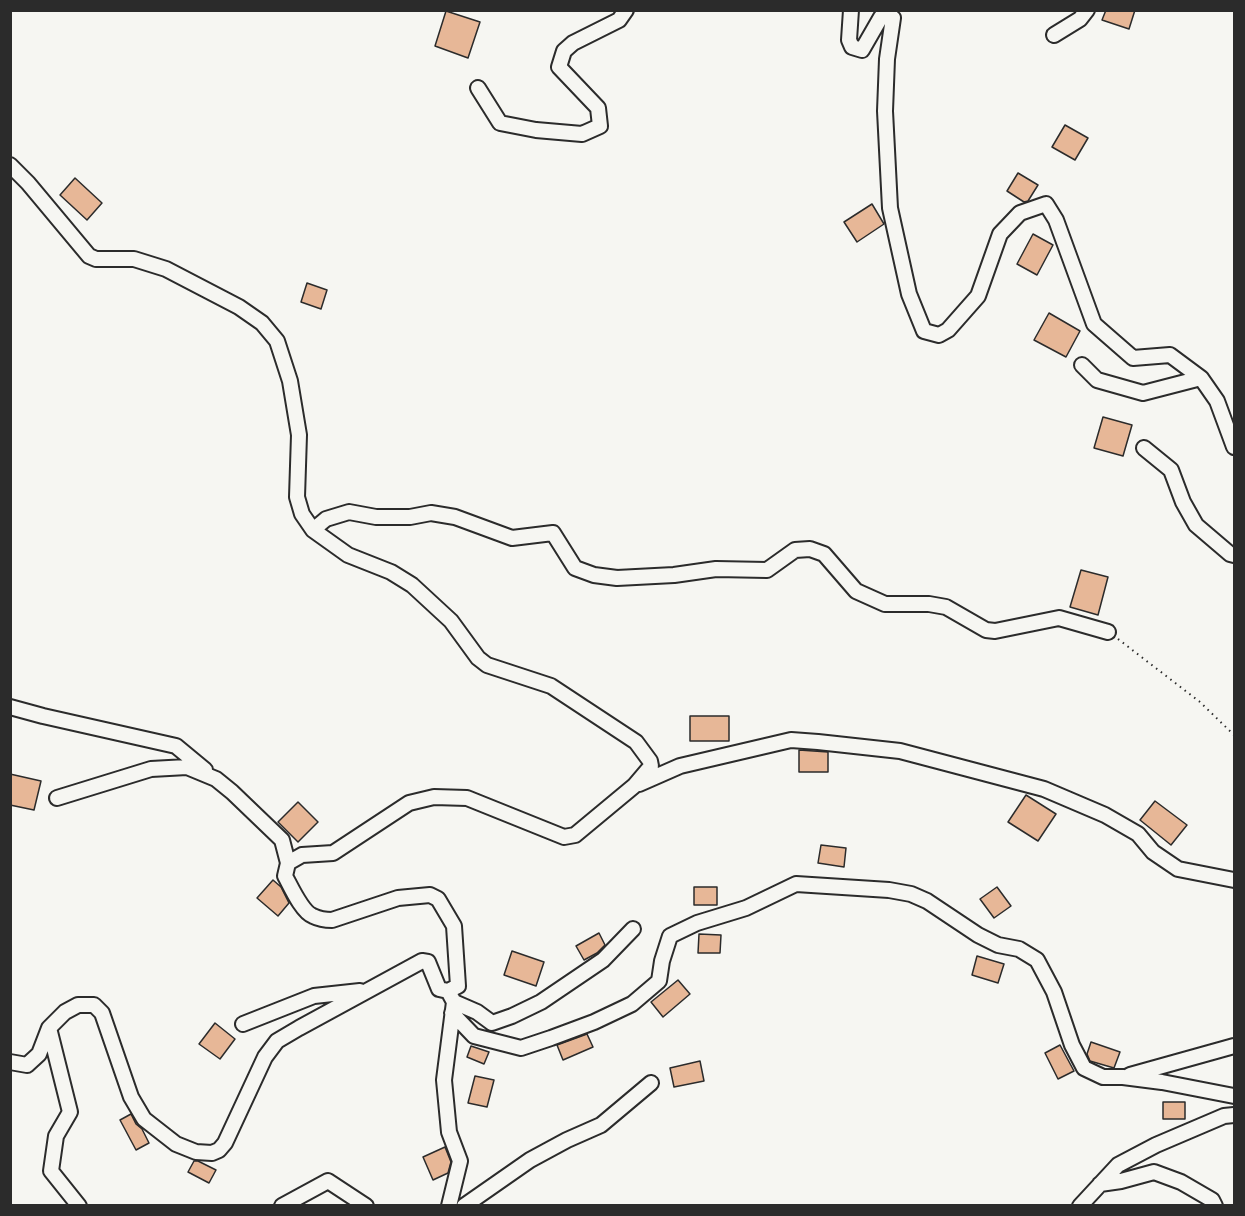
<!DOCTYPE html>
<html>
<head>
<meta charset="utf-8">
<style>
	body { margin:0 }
	#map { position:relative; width:1245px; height:1216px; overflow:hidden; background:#f6f6f2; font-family:"Gochi Hand",sans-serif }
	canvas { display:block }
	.frame { position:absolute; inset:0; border:12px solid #2b2b2b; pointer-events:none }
</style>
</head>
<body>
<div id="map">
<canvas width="1245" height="1216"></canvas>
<div class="frame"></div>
</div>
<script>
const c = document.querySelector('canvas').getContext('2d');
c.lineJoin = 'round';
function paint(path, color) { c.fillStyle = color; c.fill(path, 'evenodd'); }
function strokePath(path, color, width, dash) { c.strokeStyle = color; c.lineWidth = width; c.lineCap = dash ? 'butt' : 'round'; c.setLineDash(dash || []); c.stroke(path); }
const building = new Path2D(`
	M1106 10H1135L1129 29 1102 20Z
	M446 11 480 22 468 58 435 46Z
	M1065 125 1088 138 1075 160 1052 147Z
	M1018 173 1038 185 1028 201 1024 202 1007 191Z
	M75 178 102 203 87 220 60 195Z
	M872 204 884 224 857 242 844 222Z
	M1033 234 1053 245 1037 275 1017 264Z
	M307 283 327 290 321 309 301 302Z
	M1049 313 1080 331 1066 357 1034 340Z
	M1103 417 1132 425 1123 456 1094 448Z
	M1081 570 1108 577 1098 615 1070 607Z
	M690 716H729V741H690Z
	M799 750 828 752V772H799Z
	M10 774 41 781 34 810 10 805Z
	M1026 795 1056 814 1038 841 1008 822Z
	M1155 801 1187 825 1171 845 1140 820Z
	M298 802 318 822 298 842 278 822Z
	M821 845 846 848 844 867 818 863Z
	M273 880 281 887 289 903 278 916 257 898Z
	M694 887H717V905H694Z
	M997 887 1011 906 994 918 980 899Z
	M599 933 605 945 597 953 584 960 576 946Z
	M699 934 721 935 720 953H698Z
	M512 951 544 962 536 986 504 975Z
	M977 956 1004 964 998 983 972 975Z
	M678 980 690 994 663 1017 651 1002Z
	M215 1023 235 1039 220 1059 199 1044Z
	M587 1034 593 1047 563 1060 557 1045Z
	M1091 1042 1120 1052 1114 1068 1090 1061 1087 1054Z
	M1060 1045 1074 1071 1058 1079 1045 1053Z
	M471 1046 489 1052 484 1064 467 1057Z
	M700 1061 704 1081 674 1087 670 1068Z
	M475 1076 494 1080 487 1107 468 1103Z
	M1163 1102H1185V1119H1163Z
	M131 1114 136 1124 142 1129 149 1143 136 1150 120 1120Z
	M445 1147 451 1162 448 1173 433 1180 423 1157Z
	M194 1161H198L216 1170 209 1183 188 1172Z`);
const path = new Path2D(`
	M1118 639 1200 702 1234 735`);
const minor = new Path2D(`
	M851 10 849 40 852 47 862 50 881 17 888 14 893 18 887 59 885 111 890 208 909 294 924 331 939 335 948 330 978 296 1000 234 1020 213 1046 204 1056 220 1094 324 1133 358 1170 355 1201 378 1217 401 1234 447
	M1054 35 1080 19 1087 10
	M478 88 500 123 536 130 582 134 600 126 598 108 559 67 564 51 573 43 619 20 626 10
	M10 165 28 183 89 256 96 259H134L166 269 239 307 262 323 277 341 290 381 299 435 297 497 302 514 313 530 348 555 391 572 412 585 451 621 478 658 487 665 551 686 636 742 650 761 651 766 634 786 575 835 564 837 467 798 434 797 409 803 333 853 302 855 288 863 285 876C291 887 302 912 313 916 319 919 326 920 332 920L398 898 430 895 438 899 454 926 458 986 448 991 439 989 428 962 422 961 299 1028 277 1041 265 1057 225 1143 219 1150 212 1153 196 1152 176 1144 144 1119 131 1097 102 1013 94 1005H78L65 1012 49 1028 39 1054 27 1065 10 1062
	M1082 365 1097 380 1143 393 1201 378
	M1144 448 1171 470 1183 502 1196 525 1230 554 1234 555
	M313 530 326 519 349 512 376 517H410L431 513 455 517 512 538 553 533 575 568 594 575 617 578 674 575 716 569 767 570 795 550 810 549 824 554 856 591 885 604H929L946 607 986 630 995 631 1059 618 1108 632
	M10 707 43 716 176 746 205 770
	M639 784 680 766 791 740 818 742 900 751 1044 789 1105 815 1138 834 1153 852 1178 869 1234 880
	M57 798 151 769 187 767 216 779 232 792 282 840 288 863
	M448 991 454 1002 444 1080 449 1132 460 1161 449 1206
	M454 1002 477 1012 492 1023 512 1016 541 1002 603 960 633 929
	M452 1013 474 1036 521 1048 551 1038 594 1022 632 1004 659 981 662 961 670 936 697 923 746 908 796 884 889 890 911 894 927 901 978 935 998 945 1019 949 1037 960 1054 992 1072 1045 1084 1068 1103 1077H1123L1162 1082 1234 1096
	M243 1024 314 996 360 991
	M49 1028 70 1112 56 1136 51 1171 79 1206
	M1130 1075 1234 1046
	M1100 1184 1121 1181 1154 1172 1181 1182 1212 1200 1215 1206
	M282 1206 328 1181 366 1206
	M464 1206 530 1160 567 1140 601 1125 651 1083
	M1080 1206 1118 1165 1156 1145 1224 1116 1234 1115`);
paint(building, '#e7b797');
strokePath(building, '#2b2b2b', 1.5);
strokePath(minor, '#2b2b2b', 18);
strokePath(path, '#2b2b2b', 2, [1.5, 4.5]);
strokePath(minor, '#f6f6f2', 14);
</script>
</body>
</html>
